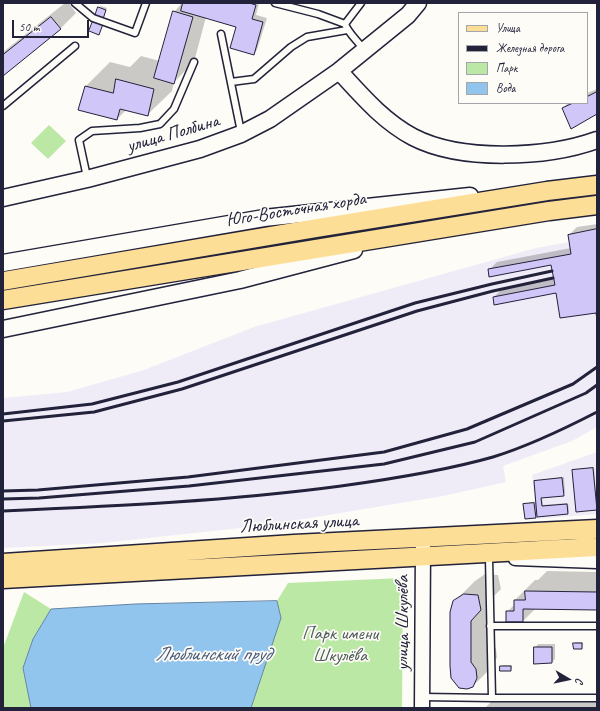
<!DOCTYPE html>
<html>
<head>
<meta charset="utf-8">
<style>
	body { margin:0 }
	#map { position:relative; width:600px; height:711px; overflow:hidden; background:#fdfcf7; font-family:Caveat,sans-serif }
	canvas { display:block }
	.frame { position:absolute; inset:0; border:4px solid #22223b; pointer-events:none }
	.legend { position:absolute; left:458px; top:12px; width:130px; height:92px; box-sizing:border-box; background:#fdfcf7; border:1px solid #a5a5ac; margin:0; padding:5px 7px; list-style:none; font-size:12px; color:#22223b }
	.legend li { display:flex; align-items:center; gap:8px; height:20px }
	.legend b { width:20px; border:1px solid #a5a5ac }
	.north { position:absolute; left:548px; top:659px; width:40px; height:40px; -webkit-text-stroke:3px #fdfcf7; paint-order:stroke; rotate:99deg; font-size:11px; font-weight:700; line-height:16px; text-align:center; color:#22223b }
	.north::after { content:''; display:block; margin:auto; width:14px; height:18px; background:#22223b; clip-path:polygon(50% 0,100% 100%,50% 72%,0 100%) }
	.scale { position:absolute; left:12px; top:20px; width:77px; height:18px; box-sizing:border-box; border:2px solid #22223b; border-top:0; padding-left:5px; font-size:12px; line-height:14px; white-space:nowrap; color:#22223b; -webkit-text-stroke:3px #fdfcf7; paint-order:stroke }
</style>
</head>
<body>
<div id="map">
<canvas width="600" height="711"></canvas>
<div class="frame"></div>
<ul class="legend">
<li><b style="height:5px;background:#fdde96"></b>Улица</li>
<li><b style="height:5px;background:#22223b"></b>Железная дорога</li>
<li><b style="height:11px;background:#bce8a5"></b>Парк</li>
<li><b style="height:11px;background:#91c5ee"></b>Вода</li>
</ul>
<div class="north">С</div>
<div class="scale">50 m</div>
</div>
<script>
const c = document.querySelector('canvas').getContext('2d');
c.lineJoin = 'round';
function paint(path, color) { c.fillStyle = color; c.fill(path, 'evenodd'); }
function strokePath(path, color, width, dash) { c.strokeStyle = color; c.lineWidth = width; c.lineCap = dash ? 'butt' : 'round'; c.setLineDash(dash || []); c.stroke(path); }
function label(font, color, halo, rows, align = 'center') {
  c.font = font + ' Caveat,sans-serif'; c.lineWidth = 3.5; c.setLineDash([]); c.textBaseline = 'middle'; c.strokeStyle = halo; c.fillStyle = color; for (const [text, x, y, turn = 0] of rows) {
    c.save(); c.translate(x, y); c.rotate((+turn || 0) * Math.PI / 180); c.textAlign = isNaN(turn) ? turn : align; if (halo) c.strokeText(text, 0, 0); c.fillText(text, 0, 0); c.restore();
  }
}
const built = new Path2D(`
	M597 237V427L572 441 503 466 506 482 443 496 268 525 103 543 3 548V398L67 392 144 370 254 327 536 248Z
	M597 452V514L536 519 532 475Z`);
const green = new Path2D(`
	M49 125 66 141 48 159 31 143Z
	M403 578 402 708H251L281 618 277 601 288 583Z
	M24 592 51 609 33 639 23 668 31 708H3V648Z`);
const water = new Path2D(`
	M277 601 281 618 251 708H31L23 668 33 639 51 609 135 604Z`);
const shadow = new Path2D(`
	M65 3H69L76 13 60 29 3 74V52Z
	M182 3H259L256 15 267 18 257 50 254 54 238 26 206 17 194 62 174 82 172 91 147 115 127 109 117 119 86 86 110 62 130 67 141 56 160 61 174 12Z
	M101 6 107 8 103 18 99 8Z
	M597 89V113L563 108 568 103H587V93Z
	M597 224V314V312L557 291 494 297 502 289 555 279 552 264 489 270 497 262 571 248 569 235 577 227Z
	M594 467 597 509 577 511 573 470Z
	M564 477 565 493 542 497 543 505 568 503 569 511 568 513 538 514 535 517 524 504 537 501 535 481Z
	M547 571 597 572V609L536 608 523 621 507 612 515 604V600L535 580H538Z
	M485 574 498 575 501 589 491 599V641L496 649 497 657 493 666 473 686 454 602 475 581Z
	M576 642H583V646L582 648 574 644Z
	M538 644H555V659L552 662 535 648Z
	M503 665H512V668L511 670 501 667Z
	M493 700H597V708H485Z`);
const building = new Path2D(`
	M183 3H249L256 5 252 19 263 22 254 55 230 48 236 27 181 11Z
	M98 7 106 10 103 19 95 16Z
	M173 11 193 17 174 84 154 78Z
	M51 17 61 29 3 76V55Z
	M93 21 103 24 99 35 89 31Z
	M116 79 154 89 148 116 120 109 117 120 78 110 85 86 113 93Z
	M597 92V114L571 129 562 108 573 103H587V97Z
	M597 229V320L596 313 560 318 556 293 494 305 493 297 555 285 551 265 489 277 488 269 571 254 568 235Z
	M593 468 597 510 576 512 572 470Z
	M562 478 564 496 541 498 542 506 567 504 568 514 537 517 534 481Z
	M534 503 536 518 525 519 523 504Z
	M525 591 597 592V610L523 609V622H506V611H514V600H525Z
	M464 594 478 595 481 610 471 621V662L476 669 477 678 473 687 467 689 459 688 451 678 450 666V612L453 601Z
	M573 643H582V649H574Z
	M534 647H552V663L534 664Z
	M500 666H511V671H500Z`);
const service = new Path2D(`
	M75 3 93 18 135 33 146 3
	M275 3 318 14 345 24C348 33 358 41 364 50
	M345 24 361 3
	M221 34 241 132
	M231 82 254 79 291 47 307 37 347 30
	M3 106 75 46
	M87 177 79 140 92 131 140 128 160 124 174 109 194 62
	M489 558 492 698H597
	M490 626H597
	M422 697 492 698`);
const minor = new Path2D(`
	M515 559 597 562`);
const tertiary = new Path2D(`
	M422 708 423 547`);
const secondary = new Path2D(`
	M339 71C361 95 383 121 413 137 461 162 547 158 597 140
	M3 198 87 179 200 149 241 134 270 119 339 71 408 15 418 3
	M3 263 264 218 470 196
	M3 329 240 280 354 250`);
const primary = new Path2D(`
	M3 281 317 228 547 191 597 185
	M3 300 549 211 597 205
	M3 563 294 544 597 529
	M3 579 597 547`);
const rail = new Path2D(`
	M3 414 92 404 178 382 415 303 492 284 552 271
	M3 421 94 412 182 389 417 311 493 291 553 278
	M3 491 38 490 188 477 384 452 467 429 573 384 597 367
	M3 499 39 498 189 486 384 464 475 442 586 393 597 385
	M3 511C116 506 229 501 341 486 392 479 444 471 493 457 529 446 564 429 597 412`);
const streetNames = [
	["улица Полбина",173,134,-16],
	["Юго-Восточная хорда",296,210,-9],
	["Люблинская улица",299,524,-3],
	["улица Шкулёва",403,623,-90]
];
const parkNames = [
	["Парк имени",340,634],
	["Шкулёва",340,656]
];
const waterNames = [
	["Люблинский пруд",213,655]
];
paint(built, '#f0ecf7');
paint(green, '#bce8a5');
paint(water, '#91c5ee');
strokePath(water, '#6584a6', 1);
paint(shadow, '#0003');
paint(building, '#d1c6f8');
strokePath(building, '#22223b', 1);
strokePath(service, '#22223b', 9);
strokePath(minor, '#22223b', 15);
strokePath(tertiary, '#22223b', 17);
strokePath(secondary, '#22223b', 19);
strokePath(primary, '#22223b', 21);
strokePath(service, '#fdfcf7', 6);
strokePath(minor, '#fdfcf7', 12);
strokePath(tertiary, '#fdfcf7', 14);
strokePath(secondary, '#fdfcf7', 16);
strokePath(primary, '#fdde96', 18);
strokePath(rail, '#22223b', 3);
label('19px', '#22223b', '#fdfcf7', streetNames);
label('19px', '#505d5b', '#fdfcf7', parkNames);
label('italic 20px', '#495b7a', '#fdfcf7', waterNames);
</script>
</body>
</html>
